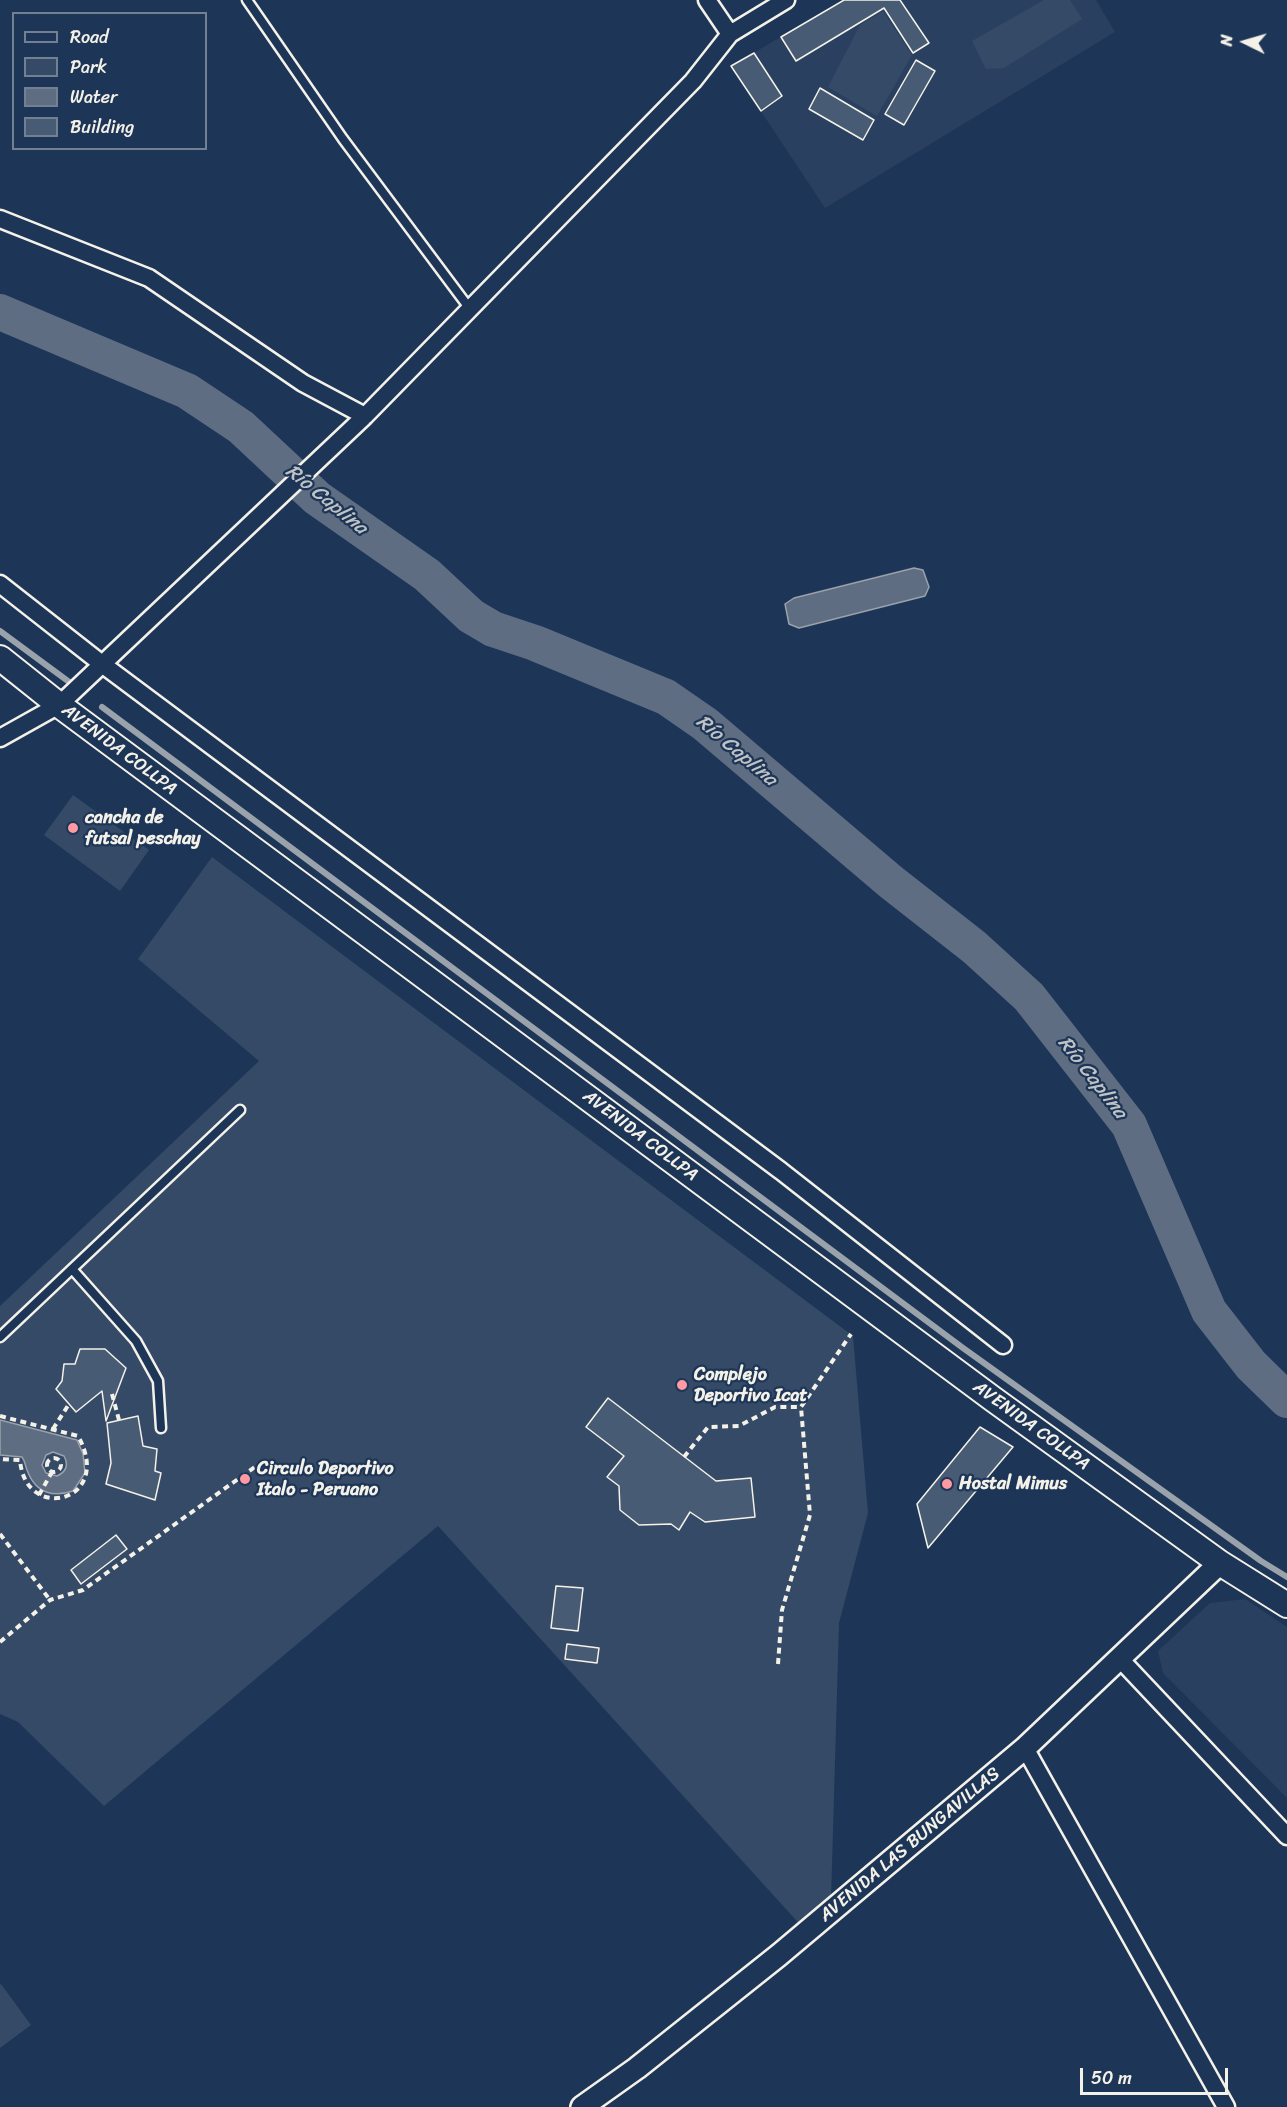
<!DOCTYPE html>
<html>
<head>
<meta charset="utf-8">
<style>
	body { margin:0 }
	#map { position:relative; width:1287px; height:2107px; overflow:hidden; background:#1d3557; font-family:Sriracha,sans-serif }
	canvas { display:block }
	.legend { position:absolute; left:12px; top:12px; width:195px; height:138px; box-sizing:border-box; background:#1d3557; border:2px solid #738091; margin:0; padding:8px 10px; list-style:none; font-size:18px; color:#f4f1e8 }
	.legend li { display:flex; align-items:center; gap:12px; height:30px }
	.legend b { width:30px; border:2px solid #738091 }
	.north { position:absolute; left:1215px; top:12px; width:60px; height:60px; -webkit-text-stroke:4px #1d3557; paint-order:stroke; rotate:275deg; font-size:16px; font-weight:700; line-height:24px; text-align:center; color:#f4f1e8 }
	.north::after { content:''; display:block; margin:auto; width:21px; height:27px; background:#f4f1e8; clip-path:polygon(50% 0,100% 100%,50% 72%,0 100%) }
	.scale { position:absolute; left:1080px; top:2068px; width:148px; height:27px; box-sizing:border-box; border:3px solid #f4f1e8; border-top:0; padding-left:8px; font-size:18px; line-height:21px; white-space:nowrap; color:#f4f1e8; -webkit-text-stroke:4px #1d3557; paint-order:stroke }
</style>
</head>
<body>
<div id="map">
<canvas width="1287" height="2107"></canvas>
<ul class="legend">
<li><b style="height:8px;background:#1d3557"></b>Road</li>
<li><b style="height:16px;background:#354a67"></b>Park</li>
<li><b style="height:16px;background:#5e6d82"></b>Water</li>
<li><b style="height:16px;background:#485b74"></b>Building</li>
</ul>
<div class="north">N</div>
<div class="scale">50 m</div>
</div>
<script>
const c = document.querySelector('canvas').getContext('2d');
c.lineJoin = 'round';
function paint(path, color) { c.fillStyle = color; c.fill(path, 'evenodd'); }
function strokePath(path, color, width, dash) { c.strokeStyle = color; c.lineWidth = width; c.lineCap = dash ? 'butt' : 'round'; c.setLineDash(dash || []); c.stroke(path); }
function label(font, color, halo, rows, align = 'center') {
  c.font = font + ' Sriracha,sans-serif'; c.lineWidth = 4.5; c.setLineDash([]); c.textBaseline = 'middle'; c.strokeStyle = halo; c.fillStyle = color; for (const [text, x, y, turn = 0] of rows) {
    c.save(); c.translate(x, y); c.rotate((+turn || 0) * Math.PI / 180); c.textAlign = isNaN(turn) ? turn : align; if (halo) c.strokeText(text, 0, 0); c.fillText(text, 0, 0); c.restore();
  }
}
const built = new Path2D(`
	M844 0H1096L1115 32 825 208 731 66Z
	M1245 1599 1287 1627V1798L1163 1673 1158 1651 1210 1603Z`);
const green = new Path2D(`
	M1044 0H1070L1082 19 1004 68 986 69 972 41Z
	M883 11 912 55 877 116 828 87 860 25Z
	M73 795 149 850 120 891 44 835Z
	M212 857 853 1336 868 1513 839 1623 831 1900 805 1930 438 1526 104 1806 18 1722 0 1714V1306L259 1061 138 959Z
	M1 1984 31 2025 0 2048V1985Z`);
const water = new Path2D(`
	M914 568 923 570 929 587 925 596 799 628 789 624 785 604 794 598Z
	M0 1420 77 1440 83 1454 85 1473 73 1491C51 1498 35 1492 27 1470 25 1465 25 1461 22 1457L0 1455ZM53 1452 64 1456C69 1465 66 1472 57 1476L46 1473 42 1465 46 1455Z`);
const stream = new Path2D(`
	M0 631 76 687
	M102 707 963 1348 1261 1561 1287 1577`);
const river = new Path2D(`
	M0 312 187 391 241 427 317 498 427 575 471 616 493 629 535 643 666 697 705 724 891 882 974 947 1029 997 1129 1125 1209 1311 1251 1365 1287 1400`);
const building = new Path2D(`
	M844 0H900L929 43 913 53 884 8 796 61 781 37Z
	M754 53 782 96 761 111 731 66Z
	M916 60 935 71 904 125 885 114Z
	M820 88 874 120 863 140 809 109Z
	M80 1349H105L126 1368 106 1421 102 1391 76 1412 56 1389 62 1381 64 1364H75Z
	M608 1398 716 1481 751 1478 755 1517 705 1522 690 1512 679 1530 671 1524 639 1525 620 1510 619 1486 607 1477 624 1456 586 1427Z
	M138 1416 143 1446 157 1449 155 1471 161 1473 155 1500 106 1484 111 1463 107 1423Z
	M980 1427 1013 1447 928 1548 917 1504Z
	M116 1535 127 1549 81 1584 71 1570Z
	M556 1586 583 1588 578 1631 551 1628Z
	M567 1644 599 1648 597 1663 565 1659Z`);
const path = new Path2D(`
	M112 1394 119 1420
	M0 1416 78 1436C115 1502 25 1524 20 1460L0 1459
	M53 1429 69 1404
	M684 1457 708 1427 739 1426 775 1407H801L851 1334
	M47 1465a7 7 0 1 1 14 0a7 7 0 1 1-14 0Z
	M39 1495 52 1472
	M0 1534 50 1600
	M0 1642 50 1600 83 1590 259 1464
	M778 1664 782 1610 810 1515 801 1407`);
const service = new Path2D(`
	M247 0 343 139 470 309
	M72 1269 136 1341 158 1381 161 1428
	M0 1337 240 1110`);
const minor = new Path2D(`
	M707 0 730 34
	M0 219 149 278 303 383 365 416
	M0 584 102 664 781 1171 1003 1345
	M0 738 59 705 365 416 693 81 730 34 786 0
	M1120 1659 1287 1836
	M1025 1748 1226 2107`);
const tertiary = new Path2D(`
	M582 2107 637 2068 779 1955 1025 1748 1220 1563`);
const secondary = new Path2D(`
	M0 658 59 705 993 1399 1220 1563 1287 1605`);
const markers = [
	[73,828,6,"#ff9aa2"],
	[682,1385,6,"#ff9aa2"],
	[245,1479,6,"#ff9aa2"],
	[947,1484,6,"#ff9aa2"]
];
const streetNames = [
	["AVENIDA COLLPA",119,750,37],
	["AVENIDA COLLPA",640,1136,37],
	["AVENIDA COLLPA",1031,1426,36],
	["AVENIDA LAS BUNGAVILLAS",910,1845,-40]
];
const poiNames = [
	["cancha de",85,818],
	["futsal peschay",85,839],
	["Complejo",694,1375],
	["Deportivo Icat",694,1396],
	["Circulo Deportivo",257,1469],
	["Italo - Peruano",257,1490],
	["Hostal Mimus",959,1484]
];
const waterNames = [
	["Río Caplina",326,500,39],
	["Río Caplina",736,751,40],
	["Río Caplina",1092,1078,52]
];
paint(built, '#2a4060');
paint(green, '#354a67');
paint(water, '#5e6d82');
strokePath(water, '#9aa2ab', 1.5);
strokePath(stream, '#9aa2ab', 6);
strokePath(river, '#5e6d82', 36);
paint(building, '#485b74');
strokePath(building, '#f4f1e8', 1.5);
strokePath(service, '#f4f1e8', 13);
strokePath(minor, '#f4f1e8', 21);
strokePath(tertiary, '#f4f1e8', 26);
strokePath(secondary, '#f4f1e8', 28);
strokePath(path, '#f4f1e8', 4, [6, 4.5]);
strokePath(service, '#1d3557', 8);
strokePath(minor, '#1d3557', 16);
strokePath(tertiary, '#1d3557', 21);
strokePath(secondary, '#1d3557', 24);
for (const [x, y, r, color] of markers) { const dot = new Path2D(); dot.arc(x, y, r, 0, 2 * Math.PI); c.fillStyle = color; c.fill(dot); strokePath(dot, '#1d3557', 2); }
label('18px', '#f4f1e8', '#1d3557', streetNames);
label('bold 18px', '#f4f1e8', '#1d3557', poiNames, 'left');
label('italic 20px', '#c0c3c4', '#1d3557', waterNames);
</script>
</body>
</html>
